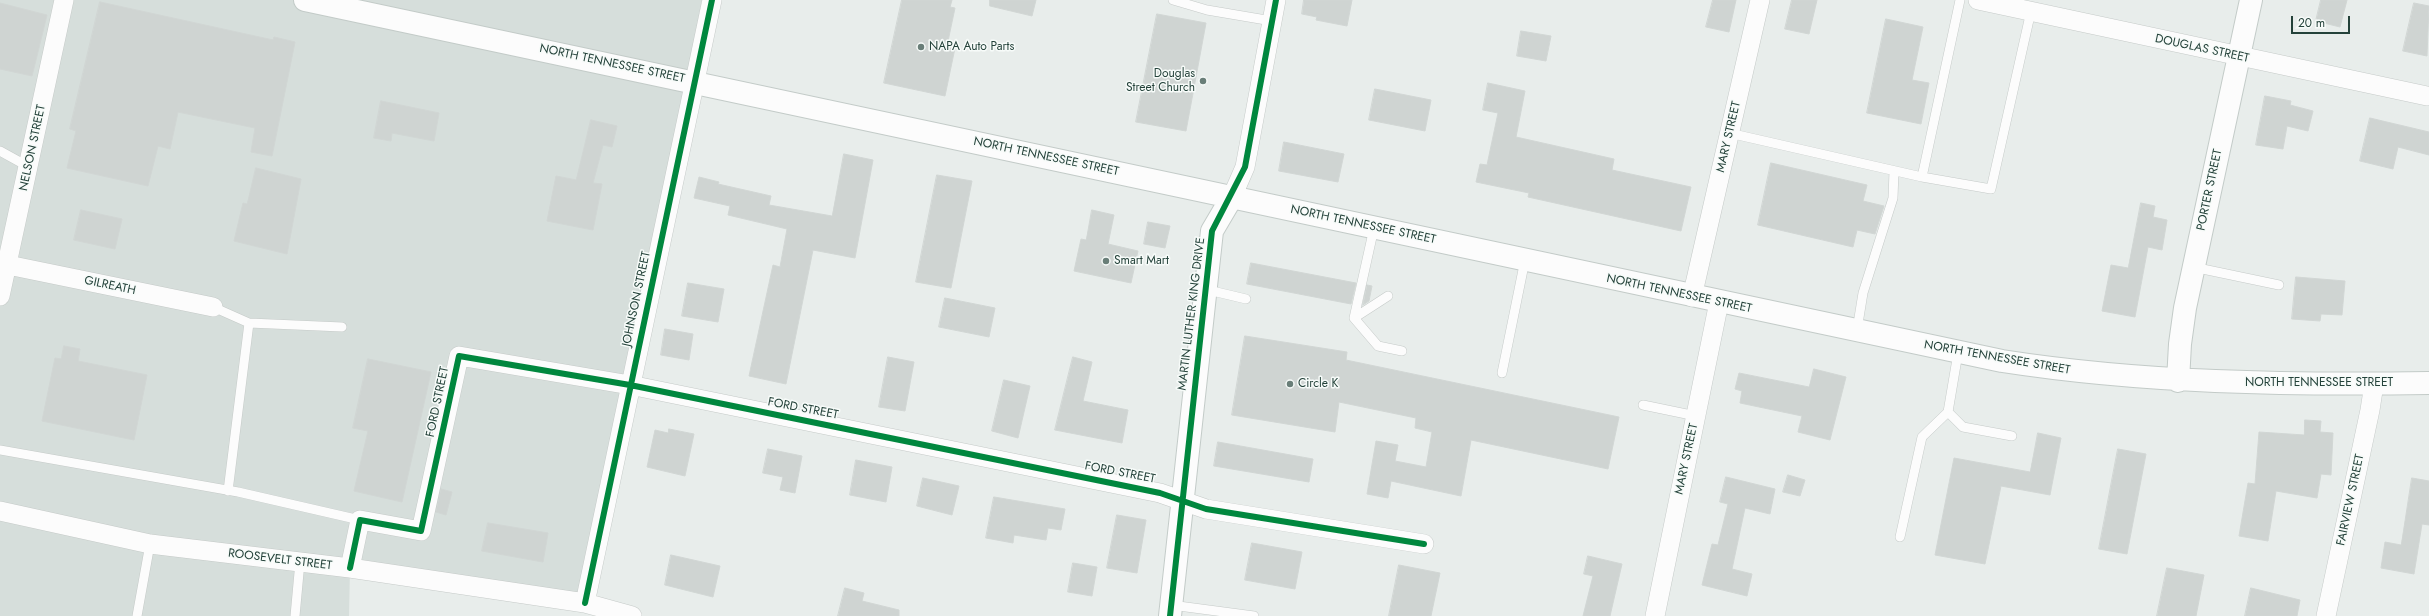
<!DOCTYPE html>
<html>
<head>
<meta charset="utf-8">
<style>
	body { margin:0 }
	#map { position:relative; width:2429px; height:616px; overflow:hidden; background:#e8edeb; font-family:Jost,sans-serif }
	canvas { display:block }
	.scale { position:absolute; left:2291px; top:16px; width:59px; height:18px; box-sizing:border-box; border:2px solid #24423a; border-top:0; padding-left:5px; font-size:12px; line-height:14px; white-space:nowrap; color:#24423a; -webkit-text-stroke:3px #f7fbf9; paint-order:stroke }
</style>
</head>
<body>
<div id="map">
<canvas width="2429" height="616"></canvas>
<div class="scale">20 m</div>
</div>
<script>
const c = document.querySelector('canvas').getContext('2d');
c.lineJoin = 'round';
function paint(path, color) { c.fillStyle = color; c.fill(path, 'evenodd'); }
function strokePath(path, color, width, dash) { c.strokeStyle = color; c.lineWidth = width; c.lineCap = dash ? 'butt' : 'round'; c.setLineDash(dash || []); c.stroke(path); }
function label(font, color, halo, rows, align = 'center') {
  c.font = font + ' Jost,sans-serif'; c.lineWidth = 3; c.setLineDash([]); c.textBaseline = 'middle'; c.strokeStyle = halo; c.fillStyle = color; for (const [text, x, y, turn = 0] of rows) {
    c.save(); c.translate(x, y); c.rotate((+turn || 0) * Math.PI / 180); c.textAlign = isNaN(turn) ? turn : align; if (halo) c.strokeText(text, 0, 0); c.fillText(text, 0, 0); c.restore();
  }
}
const built = new Path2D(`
	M0 0H702L585 603 350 568 349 616H0Z`);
const building = new Path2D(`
	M902 0H952L950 7 955 8 947 46 955 48 945 96 884 83Z
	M990 0H1036L1032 16 990 6Z
	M1304 0H1352L1347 26 1316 20 1317 17 1302 14Z
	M1713 0H1736L1729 32 1706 27Z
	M1792 0H1817L1809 34 1785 29Z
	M2321 0H2347L2340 27 2316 21Z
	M100 2 273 40 274 37 295 42 272 156 251 152 255 128 178 112 170 149 158 146 148 186 67 168 76 131 70 129Z
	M0 3 47 15 32 76 0 69Z
	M2414 3 2429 6 2427 56 2403 51Z
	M1157 14 1206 23 1186 131 1136 122Z
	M1886 19 1923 27 1912 80 1929 83 1921 124 1867 113Z
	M1521 31 1551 36 1546 61 1517 56Z
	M1488 83 1525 91 1516 137 1614 159 1612 170 1691 187 1681 231 1528 197 1529 193 1476 182 1480 164 1487 165 1498 113 1483 110Z
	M1375 89 1431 100 1425 131 1369 120Z
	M2265 96 2291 101 2290 105 2313 111 2308 131 2287 126 2283 149 2256 145Z
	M381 101 439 113 434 141 392 133 391 141 374 138Z
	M2370 118 2429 132V155L2398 147 2393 169 2360 161Z
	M591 120 617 126 612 147 603 145 593 183 602 184 593 230 547 221 556 176 576 180Z
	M1284 142 1344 154 1338 182 1279 171Z
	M844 154 873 160 855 258 813 250 786 384 749 376 773 265 780 267 787 229 728 215 730 206 694 198 699 177 719 182 718 184 771 196 769 205 832 216Z
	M1771 163 1867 185 1863 201 1884 206 1875 234 1857 230 1853 247 1758 225Z
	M256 168 301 179 287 254 234 241 243 203 247 204Z
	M937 175 972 181 951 288 916 282Z
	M2141 203 2155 206 2153 217 2167 220 2162 250 2148 247 2135 317 2102 311 2111 265 2128 268Z
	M81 210 122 219 115 249 74 240Z
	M1092 210 1114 215 1108 244 1138 251 1131 283 1074 271 1081 239 1086 240Z
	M1148 222 1170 226 1165 248 1144 244Z
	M1251 263 1356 283 1351 304 1247 284Z
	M2296 277 2345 281 2342 315 2321 314 2320 321 2292 319Z
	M688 283 724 289 718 322 682 316Z
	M1367 285 1372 286 1369 301 1363 305Z
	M945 298 995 308 989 337 939 327Z
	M665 329 693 334 689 360 661 355Z
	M1245 336 1347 352 1346 360 1619 417 1608 469 1471 440 1461 496 1391 481 1388 498 1367 494 1376 441 1398 445 1395 461 1426 467 1432 432 1415 428 1416 418 1339 402 1335 432 1232 415Z
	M64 346 80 349 78 361 147 375 134 440 42 421 55 358 61 359Z
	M888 357 914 362 905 411 879 407Z
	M1073 357 1092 362 1083 401 1128 410 1122 443 1055 430Z
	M368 359 431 372 402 502 354 491 368 431 353 428Z
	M1814 369 1846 377 1830 440 1798 432 1802 416 1740 403 1742 391 1735 389 1739 373 1809 387Z
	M1004 380 1030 386 1018 438 992 431Z
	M2305 420 2321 421 2320 432 2333 433 2331 475 2321 474 2317 498 2276 491 2268 541 2239 536 2248 483 2255 484 2259 432 2304 435Z
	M669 429 694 434 685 476 647 467 655 430 668 433Z
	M2038 433 2061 438 2050 495 2001 486 1985 564 1935 555 1954 458 2030 472Z
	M1218 442 1313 459 1309 482 1214 466Z
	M768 449 802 456 795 493 780 490 783 477 763 473Z
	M2118 449 2146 454 2127 554 2099 549Z
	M856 460 892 467 886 502 850 495Z
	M1788 475 1805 480 1800 496 1783 492Z
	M1726 477 1775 489 1770 514 1745 508 1732 569 1752 574 1747 596 1702 585 1712 544 1718 545 1728 504 1720 502Z
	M923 478 959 486 952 515 917 506Z
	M2412 478 2429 481V525L2422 524 2414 574 2381 568 2385 542 2401 545Z
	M441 489 452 492 446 515 436 512Z
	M994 497 1065 509 1061 530 1048 528 1046 540 1014 535 1013 543 986 538Z
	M1117 515 1146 520 1137 573 1107 568Z
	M488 523 548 533 543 562 482 551Z
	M1252 543 1302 552 1295 589 1245 580Z
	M671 555 720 566 713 597 665 585Z
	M1588 556 1622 564 1610 616H1583L1593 576 1584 574Z
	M1073 563 1097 567 1092 596 1068 592Z
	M1399 565 1440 573 1431 616H1389Z
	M2167 568 2204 575 2196 616H2157Z
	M845 588 864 593 862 601 899 610V616H838Z
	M2251 588 2300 600 2297 616H2245Z`);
const lane = new Path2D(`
	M1173 0 1207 10 1272 21
	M1729 133 1922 177 1991 189 2031 11
	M0 151 29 167
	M1922 177 1960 0
	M2193 267 2279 285
	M1204 289 1246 299
	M213 307 249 323 342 327
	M1354 318 1374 228
	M1354 318 1378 346 1402 351
	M1354 318 1388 296
	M1857 330 1863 293 1893 198 1894 171
	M1502 373 1525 260
	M1643 405 1696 416
	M1948 412 1963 427 2012 436
	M0 450 238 492 360 520
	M228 491 249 323
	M1900 537 1922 437 1948 412 1958 353
	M1171 605 1254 616
	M137 616 150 544
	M295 616 300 562`);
const street = new Path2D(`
	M1978 0 2427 96
	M1232 197 1245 167 1276 0
	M8 265 213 307
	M0 296 64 0
	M1692 297 1760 0
	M0 511 150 544 350 568 585 603 632 616
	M350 568 360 520 421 531 459 356 630 385 1160 493 1206 509 1424 544
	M585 603 712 0
	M1655 616 1719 302
	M2326 616 2370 410 2374 384`);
const secondary = new Path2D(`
	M305 0 2002 361C2144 383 2286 385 2429 383
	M2178 381 2180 344 2185 308 2251 0
	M1170 616 1212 231 1232 197`);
const cycleway = new Path2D(`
	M350 568 360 520 421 531 459 356 630 385 1160 493 1206 509 1424 544
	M585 603 712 0
	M1170 616 1212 231 1245 167 1276 0`);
const markers = [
	[921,47,4,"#697e78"],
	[1203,81,4,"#697e78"],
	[1106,261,4,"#697e78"],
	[1290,384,4,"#697e78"]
];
const poiNames = [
	["NAPA Auto Parts",929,47],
	["Douglas",1195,74,"right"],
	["Street Church",1195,88,"right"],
	["Smart Mart",1114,261],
	["Circle K",1298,384]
];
const streetNames = [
	["DOUGLAS STREET",2202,49,12],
	["NORTH TENNESSEE STREET",612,64,12],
	["MARY STREET",1729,137,-77],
	["NELSON STREET",33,148,-78],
	["NORTH TENNESSEE STREET",1046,157,12],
	["PORTER STREET",2210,190,-78],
	["NORTH TENNESSEE STREET",1363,225,12],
	["GILREATH",110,286,12],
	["NORTH TENNESSEE STREET",1679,294,12],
	["JOHNSON STREET",637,299,-78],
	["MARTIN LUTHER KING DRIVE",1192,314,-83],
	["NORTH TENNESSEE STREET",1997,358,10],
	["NORTH TENNESSEE STREET",2319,383],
	["FORD STREET",438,402,-78],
	["FORD STREET",803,409,11],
	["MARY STREET",1687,459,-78],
	["FORD STREET",1120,473,11],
	["FAIRVIEW STREET",2351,500,-78],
	["ROOSEVELT STREET",280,560,7]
];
paint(built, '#d6dedb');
paint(building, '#cfd4d2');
strokePath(building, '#d1d6d4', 1);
strokePath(lane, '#c5cac8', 10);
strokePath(street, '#c5cac8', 20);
strokePath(secondary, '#c3cbc8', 24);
strokePath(lane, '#fcfcfc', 9);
strokePath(street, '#fcfcfc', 19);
strokePath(secondary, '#fcfcfc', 22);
strokePath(cycleway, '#00873e', 6);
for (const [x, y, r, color] of markers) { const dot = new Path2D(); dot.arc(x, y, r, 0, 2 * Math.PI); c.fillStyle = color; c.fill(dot); strokePath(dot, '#f7fbf9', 1.5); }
label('12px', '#24423a', '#f7fbf9', poiNames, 'left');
label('12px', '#24423a', '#f7fbf9', streetNames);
</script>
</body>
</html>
